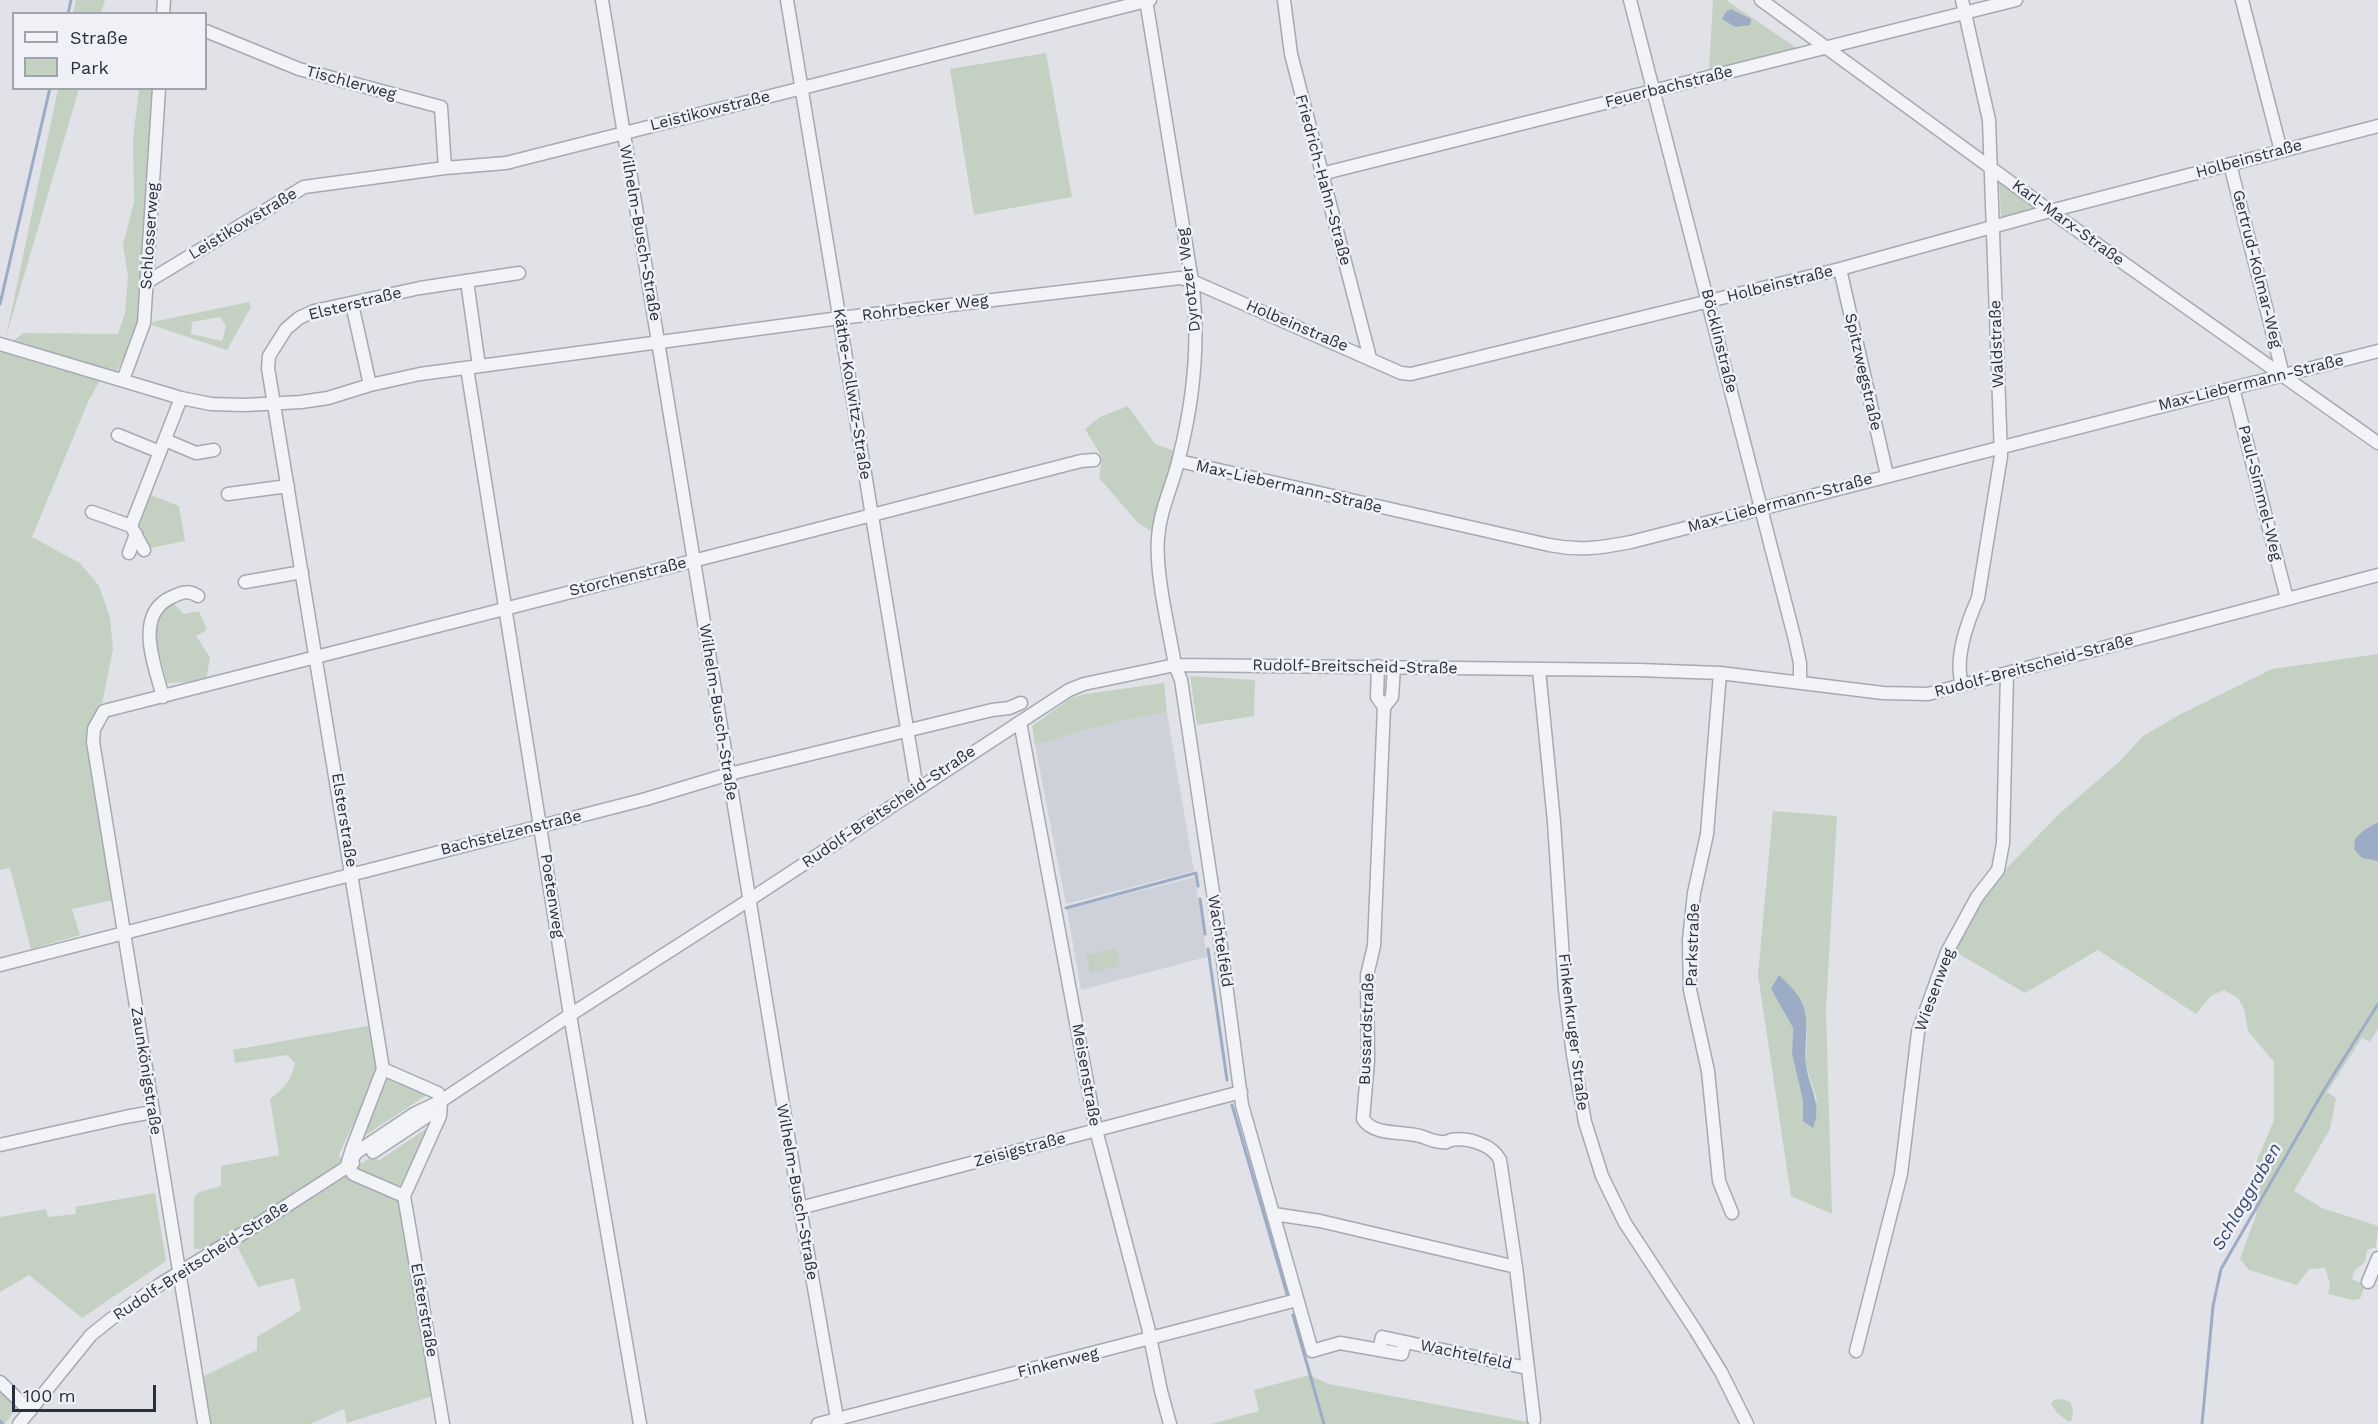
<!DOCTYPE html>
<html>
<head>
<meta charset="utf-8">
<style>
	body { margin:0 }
	#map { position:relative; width:2378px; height:1424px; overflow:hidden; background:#e0e2e8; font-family:"Work Sans",sans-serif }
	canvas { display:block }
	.legend { position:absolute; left:12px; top:12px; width:195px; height:78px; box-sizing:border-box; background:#eff1f6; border:2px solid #a0a3ac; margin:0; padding:8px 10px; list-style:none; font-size:18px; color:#2a2f3e }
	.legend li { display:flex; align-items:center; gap:12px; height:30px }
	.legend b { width:30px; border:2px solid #a0a3ac }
	.scale { position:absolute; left:12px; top:1385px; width:144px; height:27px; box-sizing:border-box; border:3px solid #2a2f3e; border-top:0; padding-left:8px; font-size:18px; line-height:21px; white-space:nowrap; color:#2a2f3e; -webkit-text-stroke:4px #eff1f6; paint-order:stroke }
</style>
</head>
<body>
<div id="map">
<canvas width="2378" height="1424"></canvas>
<ul class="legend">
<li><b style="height:8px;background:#f2f3f6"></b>Straße</li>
<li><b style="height:16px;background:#c4d1c2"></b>Park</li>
</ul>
<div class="scale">100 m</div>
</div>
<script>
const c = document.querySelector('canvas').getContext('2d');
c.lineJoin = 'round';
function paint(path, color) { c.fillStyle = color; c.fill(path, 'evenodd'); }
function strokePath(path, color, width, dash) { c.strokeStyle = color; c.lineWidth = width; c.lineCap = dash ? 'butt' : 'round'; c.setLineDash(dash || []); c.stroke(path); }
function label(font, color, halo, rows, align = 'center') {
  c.font = font + ' "Work Sans",sans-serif'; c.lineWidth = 5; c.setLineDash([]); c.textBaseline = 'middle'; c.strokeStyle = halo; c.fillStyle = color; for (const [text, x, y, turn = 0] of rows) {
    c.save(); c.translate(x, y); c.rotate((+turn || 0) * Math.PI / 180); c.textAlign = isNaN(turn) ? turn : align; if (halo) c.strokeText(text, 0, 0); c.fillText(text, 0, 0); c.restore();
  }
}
const built = new Path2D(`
	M1167 713 1194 871 1066 904 1035 745 1122 720Z
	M1195 877 1207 957 1081 990 1067 909Z`);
const green = new Path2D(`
	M76 0H105L101 13H73Z
	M1713 0H1726L1801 51 1709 70Z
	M1046 53 1072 197 974 215 950 69Z
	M58 88 79 89 6 337 58 89Z
	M139 89H154L140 324 115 375 102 377 88 402 32 537 80 563 99 586 110 617 113 649 103 699 88 737 114 900 72 909 80 935 31 949 10 868 0 870V348L4 349 23 333 118 334 125 313 128 276 123 245 134 202 133 138Z
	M1999 181 2038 210 2001 218Z
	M249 302 251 307 227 350 152 325V322ZM220 317 226 326 222 341 191 334 192 322Z
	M1128 406 1155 444 1175 451 1151 531 1138 523 1099 478 1102 457 1085 429 1100 417Z
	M148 494 179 506 185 541 146 549 136 527Z
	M174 604 184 614 199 611 207 630 196 636 210 657 206 681 167 683 153 629 160 605Z
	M2378 654V822L2364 830 2362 858 2378 861V1028L2370 1042 2362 1038 2327 1092 2336 1098 2330 1129 2294 1191 2322 1208 2378 1226 2376 1247 2367 1250 2365 1262 2354 1271 2352 1279 2365 1285 2360 1299 2352 1300 2328 1294 2330 1283 2325 1268 2309 1269 2297 1285 2249 1270 2240 1259 2256 1215 2255 1165 2274 1120V1062L2248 1031 2244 1009 2238 998 2224 990 2211 996 2196 1014 2098 950 2025 993 1954 951 1983 898 2004 871 2059 814 2120 761 2143 736 2179 715 2272 669Z
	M1190 676 1255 680 1254 716 1197 725Z
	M1164 683 1167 713 1122 720 1035 745 1032 726 1071 698 1085 694Z
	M1773 811 1837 816 1826 1009 1832 1214 1791 1196 1758 975ZM1771 989 1804 1008 1807 1033 1806 1066 1817 1100 1803 1121V1101L1792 1054 1793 1028Z
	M1116 948 1120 966 1090 973 1086 955Z
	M373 1025 380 1069 339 1154 347 1171 400 1201 436 1395 347 1423 344 1409 310 1424H205L198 1379 257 1350V1337L301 1310 294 1278 258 1287 238 1248 194 1249V1197L199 1192 221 1186V1166L279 1155 270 1099C284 1088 291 1081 295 1063L287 1055 235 1063 233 1050Z
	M384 1072 430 1093 358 1140Z
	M430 1126 402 1191 355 1168 374 1155 378 1161 383 1158Z
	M155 1193 166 1261 82 1318 29 1275 0 1292V1217L46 1209 48 1217 76 1214 75 1207Z
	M1309 1375 1329 1384 1528 1422V1424H1211L1259 1411 1254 1390Z
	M0 1388 18 1405 5 1424H0Z
	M2063 1399 2070 1402 2073 1409 2072 1420 2069 1422 2058 1414 2051 1404 2054 1400Z`);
const water = new Path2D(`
	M1731 9 1751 19 1750 25 1735 27 1722 19 1726 12Z
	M2378 822V861L2362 858 2354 849 2355 839 2364 830Z
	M1779 975C1789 985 1800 994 1804 1008 1809 1027 1804 1046 1806 1065 1809 1087 1823 1105 1813 1128L1803 1121V1101L1792 1054 1793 1028 1771 989Z`);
const stream = new Path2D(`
	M68 14 71 0
	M0 304 50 88
	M1200 899 1205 934
	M1066 908 1196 873 1198 886
	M1208 949 1227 1080
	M1232 1105 1287 1294
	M1293 1315 1324 1424
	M0 1421 2 1423
	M2202 1424 2213 1306 2221 1269 2324 1090 2378 1004`);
const minor = new Path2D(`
	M602 0 800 1208 838 1424
	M787 0 917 789
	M1146 0 1192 281C1200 341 1194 399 1179 458 1173 485 1160 509 1158 538 1155 573 1169 629 1175 665L1181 680 1220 939 1242 1105 1312 1351 1340 1343 1402 1354 1405 1342
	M1284 0 1291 54 1370 358
	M1630 0 1795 640 1800 663V683
	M1761 0 2050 211 2378 443
	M1962 0 1989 120 2001 456 1978 598C1967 623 1954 658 1962 685
	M2242 0 2281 151
	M163 14 164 0
	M206 31 299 69 441 107 445 168
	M2230 164 2283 375
	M1321 174 2016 0
	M1840 269 1887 475
	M467 281 479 366
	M147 282 304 187 445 168 506 163 1150 0
	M352 304 370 385
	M0 344 181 398 211 404 244 405 301 402 328 398 370 385 420 374 840 318 1180 278 1192 281 1401 373 1411 374 1840 269 2050 211 2378 126
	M467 368 570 1015 640 1424
	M123 380 144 323 159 88
	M2233 388 2287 599
	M118 435 160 452
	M165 440 196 453 214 450
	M1179 461 1549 545C1579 551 1600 548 1631 542L2378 351
	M228 494 288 486
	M92 512 131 526 181 398
	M131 526 144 550
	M129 553 136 534
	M245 582 302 572
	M1378 666 1377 697 1384 707
	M1394 667 1392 697 1384 707 1374 946 1367 975 1368 1061 1363 1119C1374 1136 1402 1131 1420 1136 1427 1138 1434 1142 1442 1142 1450 1143 1444 1142 1451 1140 1468 1137 1493 1145 1500 1160L1516 1267 1534 1420
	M1539 670 1554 822 1565 989 1573 1055 1585 1122 1602 1176 1625 1223 1696 1331 1721 1372 1747 1424
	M1720 673 1707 834 1694 893 1689 940 1690 990 1708 1071 1719 1181 1732 1213
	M163 697C155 666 133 614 172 597 182 592 189 590 198 596
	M1020 722 1096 1130 1148 1327 1161 1391 1170 1424
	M0 965 646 799 729 774 992 710 1009 708 1021 703
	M383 1069 268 368 269 356 286 329 299 318 314 311 420 288 519 273
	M383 1069 438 1093 441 1101 440 1116 404 1196
	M383 1069 352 1149 347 1165 353 1174 404 1196
	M0 1145 125 1117 153 1112
	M373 1152 429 1115
	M347 1165 357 1152 414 1114 441 1101 570 1015 749 900 1069 690 1084 684 1175 665 1638 670 1720 673 1883 693 1928 694 2378 575
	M404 1196 443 1424
	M800 1208 1241 1092
	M1274 1214 1320 1221 1516 1267
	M2368 1282 2378 1258
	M1379 1350 1382 1337 1527 1368
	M1856 1351 1901 1174 1918 1032 1947 952 1977 897 1998 870 2003 843 2007 673
	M0 1382 30 1411
	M19 1424 91 1335 111 1319 159 1285 263 1221 353 1163
	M204 1424 93 742 94 729 104 711 783 538 1081 461 1094 460
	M818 1424 1297 1300`);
const streetNames = [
	["Tischlerweg",351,83,15],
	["Feuerbachstraße",1669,87,-14],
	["Leistikowstraße",710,111,-14],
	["Holbeinstraße",2249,159,-15],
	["Friedrich-Hahn-Straße",1323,180,75],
	["Karl-Marx-Straße",2068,223,36],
	["Leistikowstraße",243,224,-31],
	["Wilhelm-Busch-Straße",640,233,80],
	["Schlosserweg",150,236,-86],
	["Gertrud-Kolmar-Weg",2257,269,76],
	["Dyrotzer Weg",1189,280,-97],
	["Holbeinstraße",1780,284,-14],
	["Elsterstraße",355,304,-14],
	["Rohrbecker Weg",925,308,-7],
	["Holbeinstraße",1297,326,23],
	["Böcklinstraße",1719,341,76],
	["Waldstraße",1997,344,-92],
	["Spitzwegstraße",1863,372,77],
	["Max-Liebermann-Straße",2251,383,-14],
	["Käthe-Kollwitz-Straße",852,394,81],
	["Max-Liebermann-Straße",1289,487,13],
	["Paul-Simmel-Weg",2260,493,76],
	["Max-Liebermann-Straße",1780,503,-15],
	["Storchenstraße",628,577,-14],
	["Rudolf-Breitscheid-Straße",2034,666,-15],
	["Rudolf-Breitscheid-Straße",1355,667,1],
	["Wilhelm-Busch-Straße",718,712,81],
	["Rudolf-Breitscheid-Straße",889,807,-34],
	["Elsterstraße",344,820,81],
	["Bachstelzenstraße",511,833,-14],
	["Poetenweg",552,896,81],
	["Wachtelfeld",1220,941,81],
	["Parkstraße",1693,945,-88],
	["Wiesenweg",1935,990,-70],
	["Bussardstraße",1367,1029,-88],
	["Finkenkruger Straße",1573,1032,83],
	["Zaunkönigstraße",146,1071,81],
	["Meisenstraße",1086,1075,80],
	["Zeisigstraße",1020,1150,-15],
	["Wilhelm-Busch-Straße",797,1192,80],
	["Rudolf-Breitscheid-Straße",201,1261,-33],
	["Elsterstraße",424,1310,80],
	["Wachtelfeld",1466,1355,12],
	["Finkenweg",1058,1363,-14]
];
const waterNames = [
	["Schlaggraben",2247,1197,-60]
];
paint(built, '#ced1da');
paint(green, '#c4d1c2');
paint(water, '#9dacc6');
strokePath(stream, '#9dacc6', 3);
strokePath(minor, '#a6a9b2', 15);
strokePath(minor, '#f2f3f6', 12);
label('16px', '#2a2f3e', '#eff1f6', streetNames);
label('italic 18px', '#374a6f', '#eff1f6', waterNames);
</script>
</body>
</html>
